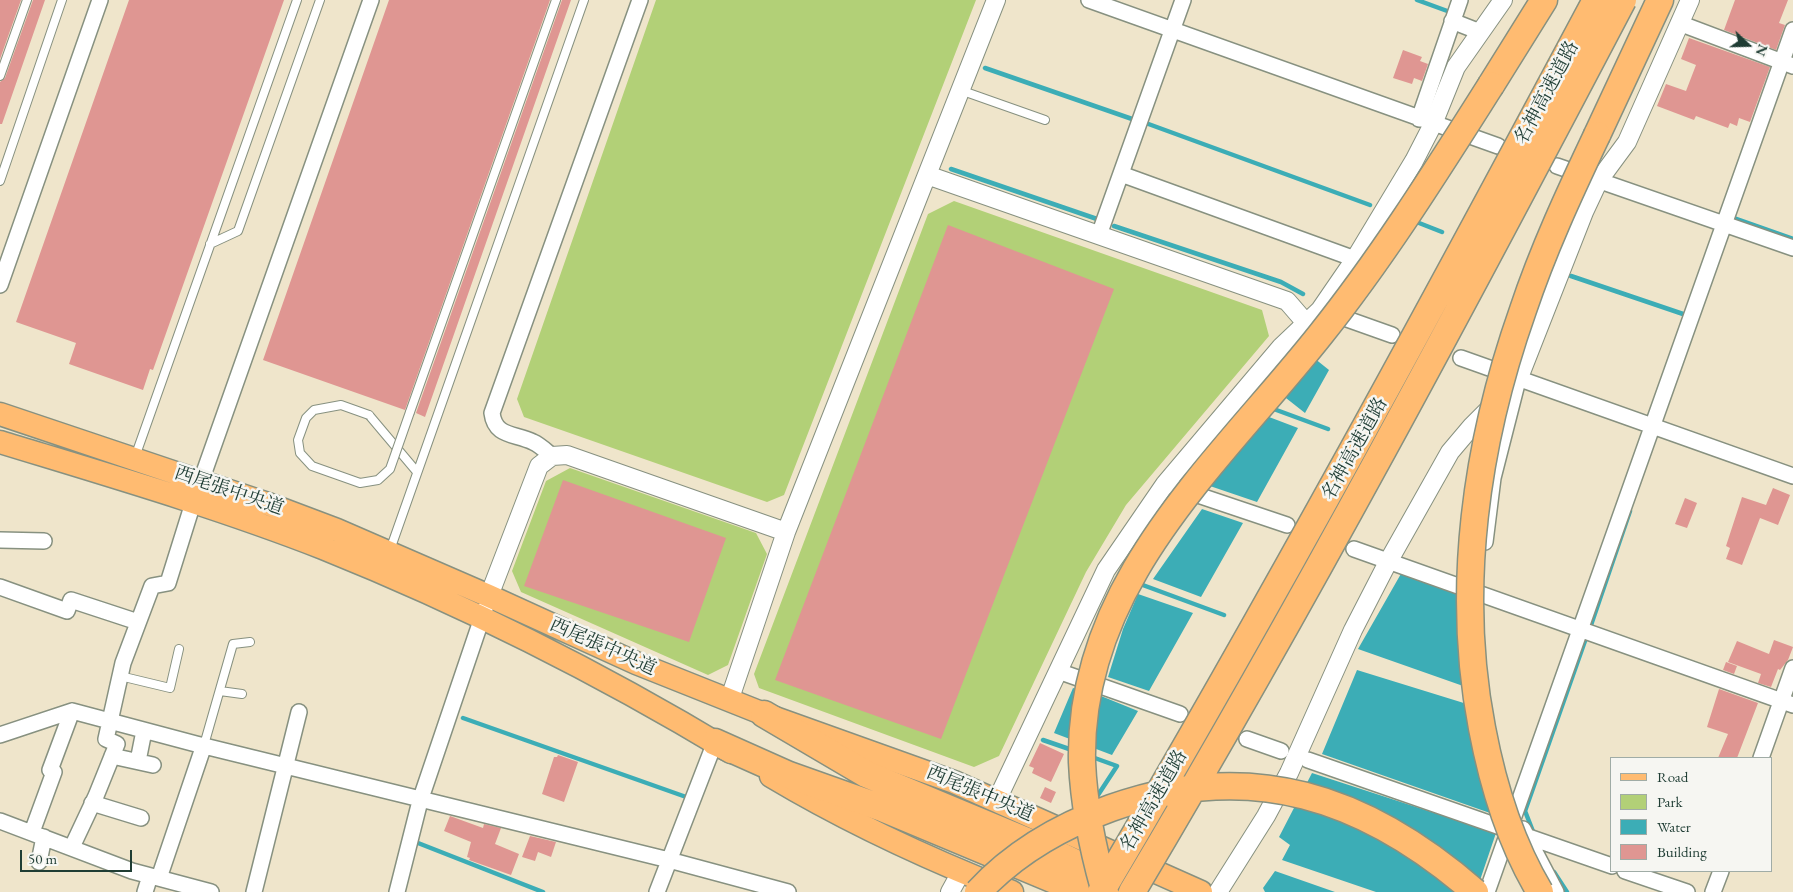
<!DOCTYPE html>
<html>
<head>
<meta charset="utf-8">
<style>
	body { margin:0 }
	#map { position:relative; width:1793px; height:892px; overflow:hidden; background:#efe5cb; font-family:"EB Garamond",serif }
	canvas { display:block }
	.legend { position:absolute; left:1610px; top:757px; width:162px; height:115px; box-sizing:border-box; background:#f6f6f2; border:1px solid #a0aca6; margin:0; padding:6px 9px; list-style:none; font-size:15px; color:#1f3d34 }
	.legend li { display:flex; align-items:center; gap:10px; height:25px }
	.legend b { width:25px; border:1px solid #a0aca6 }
	.north { position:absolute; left:1723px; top:20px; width:50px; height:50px; -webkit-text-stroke:4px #f6f6f2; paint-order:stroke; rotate:111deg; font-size:14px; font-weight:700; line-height:20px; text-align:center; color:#1f3d34 }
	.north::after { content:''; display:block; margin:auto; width:18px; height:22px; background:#1f3d34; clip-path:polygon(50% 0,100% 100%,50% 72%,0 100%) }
	.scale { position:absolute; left:20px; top:850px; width:112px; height:22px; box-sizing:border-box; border:2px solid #1f3d34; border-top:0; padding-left:6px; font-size:15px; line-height:18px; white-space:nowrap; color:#1f3d34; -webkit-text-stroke:4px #f6f6f2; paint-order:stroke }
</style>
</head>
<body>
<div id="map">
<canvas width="1793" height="892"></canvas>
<ul class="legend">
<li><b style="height:6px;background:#ffbb71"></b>Road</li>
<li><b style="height:14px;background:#b2d077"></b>Park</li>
<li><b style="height:14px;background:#3cadb6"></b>Water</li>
<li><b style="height:14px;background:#df9692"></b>Building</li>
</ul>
<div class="north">N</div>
<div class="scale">50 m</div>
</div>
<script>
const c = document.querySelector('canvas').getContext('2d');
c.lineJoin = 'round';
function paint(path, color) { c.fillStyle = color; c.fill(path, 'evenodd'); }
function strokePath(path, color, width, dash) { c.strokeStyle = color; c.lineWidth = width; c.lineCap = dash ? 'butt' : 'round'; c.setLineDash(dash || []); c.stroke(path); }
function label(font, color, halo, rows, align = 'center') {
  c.font = font + ' "EB Garamond","Noto Serif JP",serif'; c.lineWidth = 5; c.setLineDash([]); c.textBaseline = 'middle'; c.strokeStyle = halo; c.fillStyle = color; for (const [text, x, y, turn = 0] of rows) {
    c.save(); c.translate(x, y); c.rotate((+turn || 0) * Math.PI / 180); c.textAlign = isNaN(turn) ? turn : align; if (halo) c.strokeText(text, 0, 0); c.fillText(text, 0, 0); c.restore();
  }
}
const green = new Path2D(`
	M656 0H976L784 495 767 502 524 417 517 399Z
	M954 201 1262 310 1269 336 1126 505 1086 572 999 756 974 767 759 688 754 674 928 214Z
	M570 468 756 533 767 554 728 665 708 675 521 592 512 571 546 481Z`);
const water = new Path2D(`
	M1304 350 1329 370 1305 413 1272 387Z
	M1248 409 1298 428 1257 502 1207 485Z
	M1202 509 1243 523 1201 597 1153 579Z
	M1402 572 1461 593 1466 687 1358 649Z
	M1138 594 1193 613 1149 691 1108 677 1123 629Z
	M1357 670 1467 704 1490 813 1322 754Z
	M1073 688 1101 696 1138 711 1112 755 1054 733Z
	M1312 773 1496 833 1476 892H1376L1282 860 1290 845 1279 837Z
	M1275 871 1335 892H1265L1263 888Z`);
const stream = new Path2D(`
	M1417 0 1450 12
	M985 68 1135 120
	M1143 122 1370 205
	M951 169 1097 219
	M1734 218 1793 239
	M1414 221 1442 232
	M1114 226 1281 282 1303 294
	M1571 276 1686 315
	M1271 408 1328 429
	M1140 584 1224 615
	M1591 625 1630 511
	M463 718 689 798
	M1043 740 1075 751
	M1092 757 1117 766 1098 795
	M1534 834 1525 811 1586 638
	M418 843 543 892
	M1554 872 1567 892`);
const building = new Path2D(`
	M0 0H21L0 59Z
	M33 0H45L2 124H0V82L5 78Z
	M129 0H284L153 370 150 369 143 390 69 364 76 343 16 322Z
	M389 0H550L405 410 263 360Z
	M562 0H571L425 417 416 413Z
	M1735 0H1788L1779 23 1785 25 1776 50 1724 30Z
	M1689 38 1770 67 1750 122 1739 118 1737 126 1730 123 1728 128 1696 116 1694 120 1657 106 1666 84 1686 91 1696 65 1681 59Z
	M1403 50 1422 57 1420 61 1428 64 1422 81 1414 78 1412 84 1393 78Z
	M948 225 1114 289 941 739 775 680Z
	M563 480 726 538 689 642 524 586Z
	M1773 488 1790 495 1778 525 1760 518 1742 565 1726 559 1730 548 1726 546 1742 497 1766 505Z
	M1685 498 1697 503 1687 528 1675 524Z
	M1774 640 1793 647 1788 660 1780 670 1778 669 1771 687 1758 683 1761 674 1728 662 1737 641 1769 654Z
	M1726 662 1737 666 1734 674 1723 670Z
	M1719 689 1758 703 1737 758H1718L1728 734 1707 727Z
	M1040 743 1064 754 1051 782 1032 773 1034 768 1029 766Z
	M558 755 578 762 564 802 542 794 554 757H557Z
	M1045 787 1056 792 1051 803 1040 798Z
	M450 816 483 828 484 824 501 828 495 844 519 854 511 875 469 860 470 858 467 857 471 842 444 831Z
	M530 836 556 842 551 857 538 852 535 861 522 857Z`);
const service = new Path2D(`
	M0 76 27 0
	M960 90 1045 120
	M0 181 62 0
	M210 244 238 231 320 0
	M410 412 556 0
	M369 415 417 472
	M135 457 297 0
	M390 550 584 0
	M120 676 170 688 179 649
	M220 691 242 694
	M204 745 233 644 250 642`);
const minor = new Path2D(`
	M1089 0 1498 146
	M1452 21 1480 32
	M1679 23 1793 66
	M1419 119 1460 0
	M1557 166 1793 248
	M1121 174 1355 259
	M1099 235 1183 0
	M0 285 100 0
	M1330 313 1392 335
	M1461 358 1793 476
	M552 456C546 451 540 445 533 442 514 433 495 437 492 413L640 0
	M201 481 371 0
	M1165 484 1287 525
	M0 540 44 541
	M1485 542 1493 478 1518 380
	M1354 549 1793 705
	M0 587 67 611 71 600 138 622
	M1058 671 1180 714
	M0 735 72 711 196 744 669 860 788 892
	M1247 739 1281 751
	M112 756 153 765
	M1761 758 1793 668
	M1308 760 1612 866
	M138 761 144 731
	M92 803 141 818
	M0 821 132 871 211 892
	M1523 829 1556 892
	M32 832 54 772 50 770 72 711
	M72 847 96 796 117 744 106 739 123 663 152 586 168 583 193 503
	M39 862 44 837
	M1625 871 1687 892
	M159 878 204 745
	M145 892 150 876
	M254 892 299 712
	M397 892 420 801 485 609
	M657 892 715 742
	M1487 892 1793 30
	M1713 892 1721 871`);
const tertiary = new Path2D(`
	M927 175 1287 301 1306 323
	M489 596 539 466 552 456 567 455 786 532
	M729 701 786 532 996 0
	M997 800 1106 570 1165 484 1281 347 1320 310 1355 259 1414 161 1433 124 1456 67 1503 0
	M950 892 961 872
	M1218 892 1266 816 1289 773 1353 630 1388 562 1450 452 1472 426 1518 380 1584 212 1599 180 1627 142 1690 0`);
const primary = new Path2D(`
	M0 414 268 504 337 530 489 596 636 663 764 714 954 782 1201 892
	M0 442C108 475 218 507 323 548 465 605 600 673 731 752
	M771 776C848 822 928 859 1012 892`);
const motorway = new Path2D(`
	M1491 85 1544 0
	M1597 135 1660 0
	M764 714 866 774 1053 852 1117 883
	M715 742 789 775 882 808 1083 892`);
const serviceBridge = new Path2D(`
	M369 415 341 405 314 410 306 418 298 440 300 453 312 466 360 483 378 480 390 469 410 412`);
const motorwayBridge = new Path2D(`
	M978 892C1015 852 1061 826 1111 808 1251 758 1366 797 1475 892
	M1101 892C1274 599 1436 300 1596 0
	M1105 892C1093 850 1084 807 1082 762 1078 582 1218 464 1321 334 1384 255 1437 170 1491 85
	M1132 892C1306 600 1465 301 1623 0
	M1540 892C1510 842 1493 786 1482 728 1455 589 1476 443 1523 310 1543 250 1570 192 1597 135`);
const streetNames = [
	["名神高速道路",1547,93,-62],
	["名神高速道路",1355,449,-61],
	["西尾張中央道",229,491,19],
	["西尾張中央道",603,647,24],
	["西尾張中央道",980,794,23],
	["名神高速道路",1154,801,-60]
];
paint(green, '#b2d077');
paint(water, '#3cadb6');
strokePath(stream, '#3cadb6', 4.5);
paint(building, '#df9692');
strokePath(service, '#879180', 10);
strokePath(minor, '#879180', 18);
strokePath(tertiary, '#879180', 20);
strokePath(primary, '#879180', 25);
strokePath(motorway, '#879180', 29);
strokePath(service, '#fff', 8);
strokePath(minor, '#fff', 15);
strokePath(tertiary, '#fff', 18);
strokePath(primary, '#ffbb71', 22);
strokePath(motorway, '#ffbb71', 26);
strokePath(serviceBridge, '#879180', 10, []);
strokePath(motorwayBridge, '#879180', 29, []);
strokePath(serviceBridge, '#fff', 8);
strokePath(motorwayBridge, '#ffbb71', 26);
label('19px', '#1f3d34', '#f6f6f2', streetNames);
</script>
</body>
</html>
